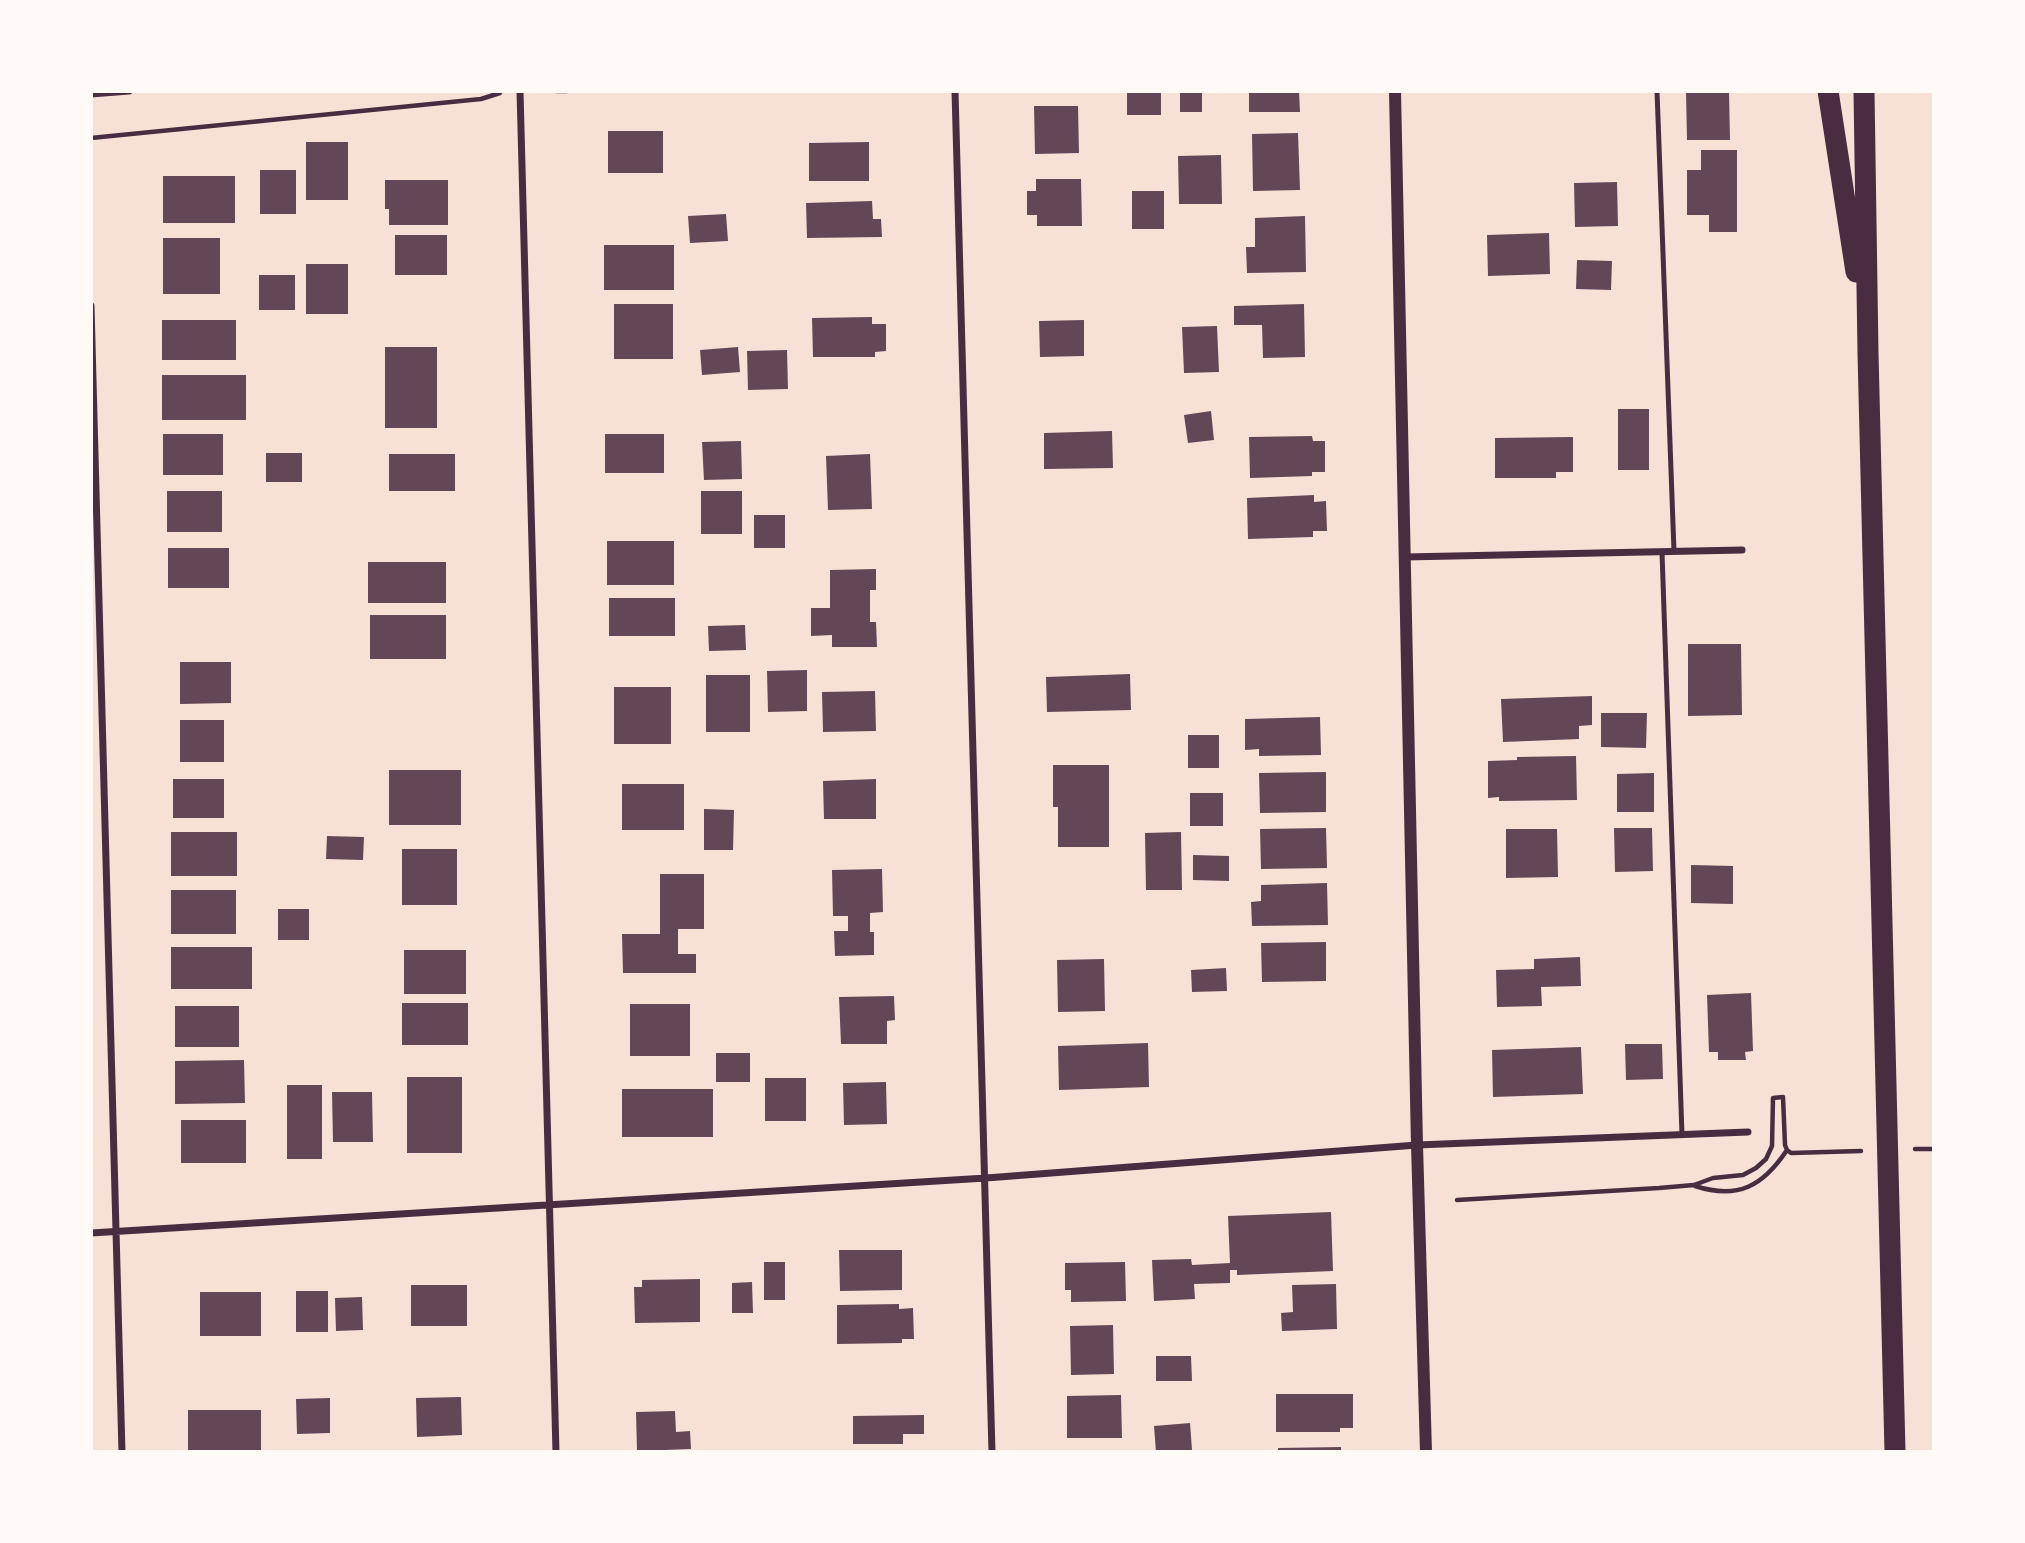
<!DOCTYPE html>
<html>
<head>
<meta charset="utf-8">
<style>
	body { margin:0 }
	#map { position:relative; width:2025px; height:1543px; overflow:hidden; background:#f7e1d7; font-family:"PT Sans Narrow",sans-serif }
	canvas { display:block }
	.frame { position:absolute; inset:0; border:93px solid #fffaf5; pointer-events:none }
</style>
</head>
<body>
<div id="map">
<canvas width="2025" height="1543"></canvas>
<div class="frame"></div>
</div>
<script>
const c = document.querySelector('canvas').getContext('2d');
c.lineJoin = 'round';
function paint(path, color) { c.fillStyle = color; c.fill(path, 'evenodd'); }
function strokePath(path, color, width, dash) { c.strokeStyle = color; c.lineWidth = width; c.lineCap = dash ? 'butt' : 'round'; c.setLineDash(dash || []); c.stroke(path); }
const building = new Path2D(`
	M1127 91H1161V115H1127Z
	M1180 91H1202V112H1180Z
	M1249 91H1299L1300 112H1249Z
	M1686 91H1729L1730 140H1687Z
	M1034 106H1078L1079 153 1035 154Z
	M608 131H663V173H608Z
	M1298 133 1300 190 1253 191 1252 134Z
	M306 142H348V200H306Z
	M869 142V181H809V143Z
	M1701 150H1737V232H1709V215H1687V170H1701Z
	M1221 155 1222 204H1179L1178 156Z
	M260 170H296V214H260Z
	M163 176H235V223H163Z
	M1036 179H1081L1082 226H1037V215H1027V191H1036Z
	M385 180H448V225H389V209H385Z
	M1617 182 1618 226 1575 227 1574 183Z
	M1132 191H1164V229H1132Z
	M872 201 873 219H881L882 237 807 238 806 203Z
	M726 214 728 241 690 243 688 216Z
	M1305 216 1306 272 1247 273 1246 247H1255V218Z
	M1549 233 1550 274 1488 276 1487 235Z
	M395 235H447V275H395Z
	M163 238H220V294H163Z
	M604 245H674V290H604Z
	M1577 260 1612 261 1611 290 1576 289Z
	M306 264H348V314H306Z
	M259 275H295V310H259Z
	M614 304H673V359H614Z
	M1304 304 1305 357 1263 358 1262 325H1234V306Z
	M872 317V324H886V351L875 352V357H813L812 318Z
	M162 320H236V360H162Z
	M1084 320V356L1040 357 1039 321Z
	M1217 326 1219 372 1184 373 1182 327Z
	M385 347H437V428H385Z
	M738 347 740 372 702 375 700 350Z
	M787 350 788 389 748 390 747 351Z
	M162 375H246V420H162Z
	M1618 409H1649V470H1618Z
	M1211 411 1214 440 1188 443 1184 415Z
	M1112 431 1113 468 1044 469V433Z
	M163 434H223V475H163Z
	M605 434H664V473H605Z
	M1312 436 1313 441H1325V472H1312V476L1250 478 1249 437Z
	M1573 437V472H1556V478H1495V438Z
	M741 441 742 479 704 480 702 442Z
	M266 453H302V482H266Z
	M389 454H455V491H389Z
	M870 454 872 509 828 510 826 456Z
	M167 491H222V532H167Z
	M701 491H742V534H701Z
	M1314 495V502L1326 501 1327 531H1313V537L1248 539 1247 498Z
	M754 515H785V548H754Z
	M607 541H674V585H607Z
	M168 548H229V588H168Z
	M368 562H446V603H368Z
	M876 569V590H870V622H876L877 647H832V635L811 636V608H830V570Z
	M609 598H675V636H609Z
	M370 615H446V659H370Z
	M745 625 746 650 709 651 708 626Z
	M1688 644H1741L1742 715 1688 716Z
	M180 662H231V703L180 704Z
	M807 670V711L768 712 767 671Z
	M1130 674 1131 710 1047 712 1046 677Z
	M706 675H750V732H706Z
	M614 687H671V744H614Z
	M875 691 876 731 823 732 822 692Z
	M1592 696V725L1579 726V739L1503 742 1501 699Z
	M1601 713H1647L1646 748 1601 747Z
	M1320 717 1321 755 1259 756V749L1245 750V719Z
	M180 720H224V762H180Z
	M1188 735H1219V768H1188Z
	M1576 756 1577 800 1499 801V797L1488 798V761L1517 760V757Z
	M1053 765H1109V847H1058V807H1053Z
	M389 770H461V825H389Z
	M1326 772V812L1260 813 1259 773Z
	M1654 773V812H1617V774Z
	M173 779H224V818H173Z
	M876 779V819H824L823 781Z
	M622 784H684V830H622Z
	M1190 793H1223V826H1190Z
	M704 809 734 810 733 850H704Z
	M1326 828 1327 868 1261 869 1260 829Z
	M1614 828H1652L1653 871 1615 872Z
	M1506 829H1557L1558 877 1506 878Z
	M171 832H237V876H171Z
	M1181 832 1182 890H1146L1145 833Z
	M327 836 364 837 363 860 326 859Z
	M402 849H457V905H402Z
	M1193 855 1229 856V881L1193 880Z
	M1691 865 1733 866V904L1691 903Z
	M882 869 883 912 870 913V932H874V955L835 956 834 931H848V916H833L832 870Z
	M660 874H704V929H678V954H696V973H623L622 934H660Z
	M1327 883 1328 925 1252 926 1251 902 1261 901V885Z
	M171 890H236V934H171Z
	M278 909H309V940H278Z
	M1326 942V981L1262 982 1261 943Z
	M171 947H252V989H171Z
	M404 950H466V994H404Z
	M1580 957 1581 986 1541 987 1542 1006 1497 1007 1496 970 1534 969V959Z
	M1104 959 1105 1011 1058 1012 1057 960Z
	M1226 968 1227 991 1192 992 1191 970Z
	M1751 993 1753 1051 1745 1052 1746 1060H1718V1052H1709L1707 995Z
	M894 996 895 1020 887 1021V1044H841L839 997Z
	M402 1003H468V1045H402Z
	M630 1004H690V1056H630Z
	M175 1006H239V1047H175Z
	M1148 1043 1149 1087 1059 1090 1058 1046Z
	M1625 1044H1662L1663 1079 1626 1080Z
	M1581 1047 1583 1094 1493 1097 1492 1050Z
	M716 1053H750V1082H716Z
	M244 1060 245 1103 175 1104V1061Z
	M407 1077H462V1153H407Z
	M765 1078H806V1121H765Z
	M886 1082 887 1124 844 1125 843 1083Z
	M287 1085H322V1159H287Z
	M622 1089H713V1137H622Z
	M332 1092H372L373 1142H333Z
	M181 1120H246V1163H181Z
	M1331 1212 1333 1271 1237 1275V1270H1230V1283L1194 1284 1195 1299 1154 1301 1152 1260 1191 1259 1192 1265 1230 1263 1228 1216Z
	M839 1250H902V1290L840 1291Z
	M764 1262H785V1300H764Z
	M1125 1262 1126 1301 1071 1302V1290H1065V1263Z
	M700 1279V1322L635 1323 634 1287H642V1280Z
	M752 1282 753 1313H732V1283Z
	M1336 1284 1337 1329 1282 1331 1281 1313 1293 1312 1292 1285Z
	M411 1285H467V1326H411Z
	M296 1291H328V1332H296Z
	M200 1292H261V1336H200Z
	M362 1297 363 1330 336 1331 335 1298Z
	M899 1304V1309L913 1308 914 1339H902V1343L837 1344V1305Z
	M1113 1325 1114 1374 1071 1375 1070 1326Z
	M1156 1356H1191L1192 1381H1156Z
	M1276 1394H1353V1428H1340V1432H1276Z
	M1121 1395 1122 1438H1067V1396Z
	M461 1397 462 1435 417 1437 416 1398Z
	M330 1398V1433L297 1434 296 1399Z
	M188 1410H261V1452H188Z
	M675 1411 676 1432 690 1431 691 1449 637 1451 636 1412Z
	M924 1415V1434H903V1444H853V1416Z
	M1190 1423 1192 1450 1156 1452 1154 1426Z
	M1341 1447V1452H1278V1448Z`);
const path = new Path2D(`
	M556 91H567
	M91 138 481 99 500 93
	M1915 1149H1934
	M1695 1186C1738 1200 1763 1186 1787 1150
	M1457 1200 1659 1188 1694 1185 1713 1178 1743 1175 1756 1168 1766 1159 1772 1146 1773 1098 1783 1097 1785 1145 1787 1150 1791 1153 1861 1151`);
const service = new Path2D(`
	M1657 91 1674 551
	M1662 552 1682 1135`);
const minor = new Path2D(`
	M520 91 556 1452
	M955 91 992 1452
	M91 94 129 91
	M91 306 122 1452
	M1405 557 1742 550
	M91 1233 986 1178 1417 1145 1748 1132`);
const tertiary = new Path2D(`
	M1395 91 1417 1145 1426 1452`);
const motorway = new Path2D(`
	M1828 91 1856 272
	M1864 91 1868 353 1895 1452`);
paint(building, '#644757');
strokePath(path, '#4a2c40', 4.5);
strokePath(service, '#4a2c40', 5);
strokePath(minor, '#4a2c40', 7);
strokePath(tertiary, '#4a2c40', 12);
strokePath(motorway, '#4a2c40', 21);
</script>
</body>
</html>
